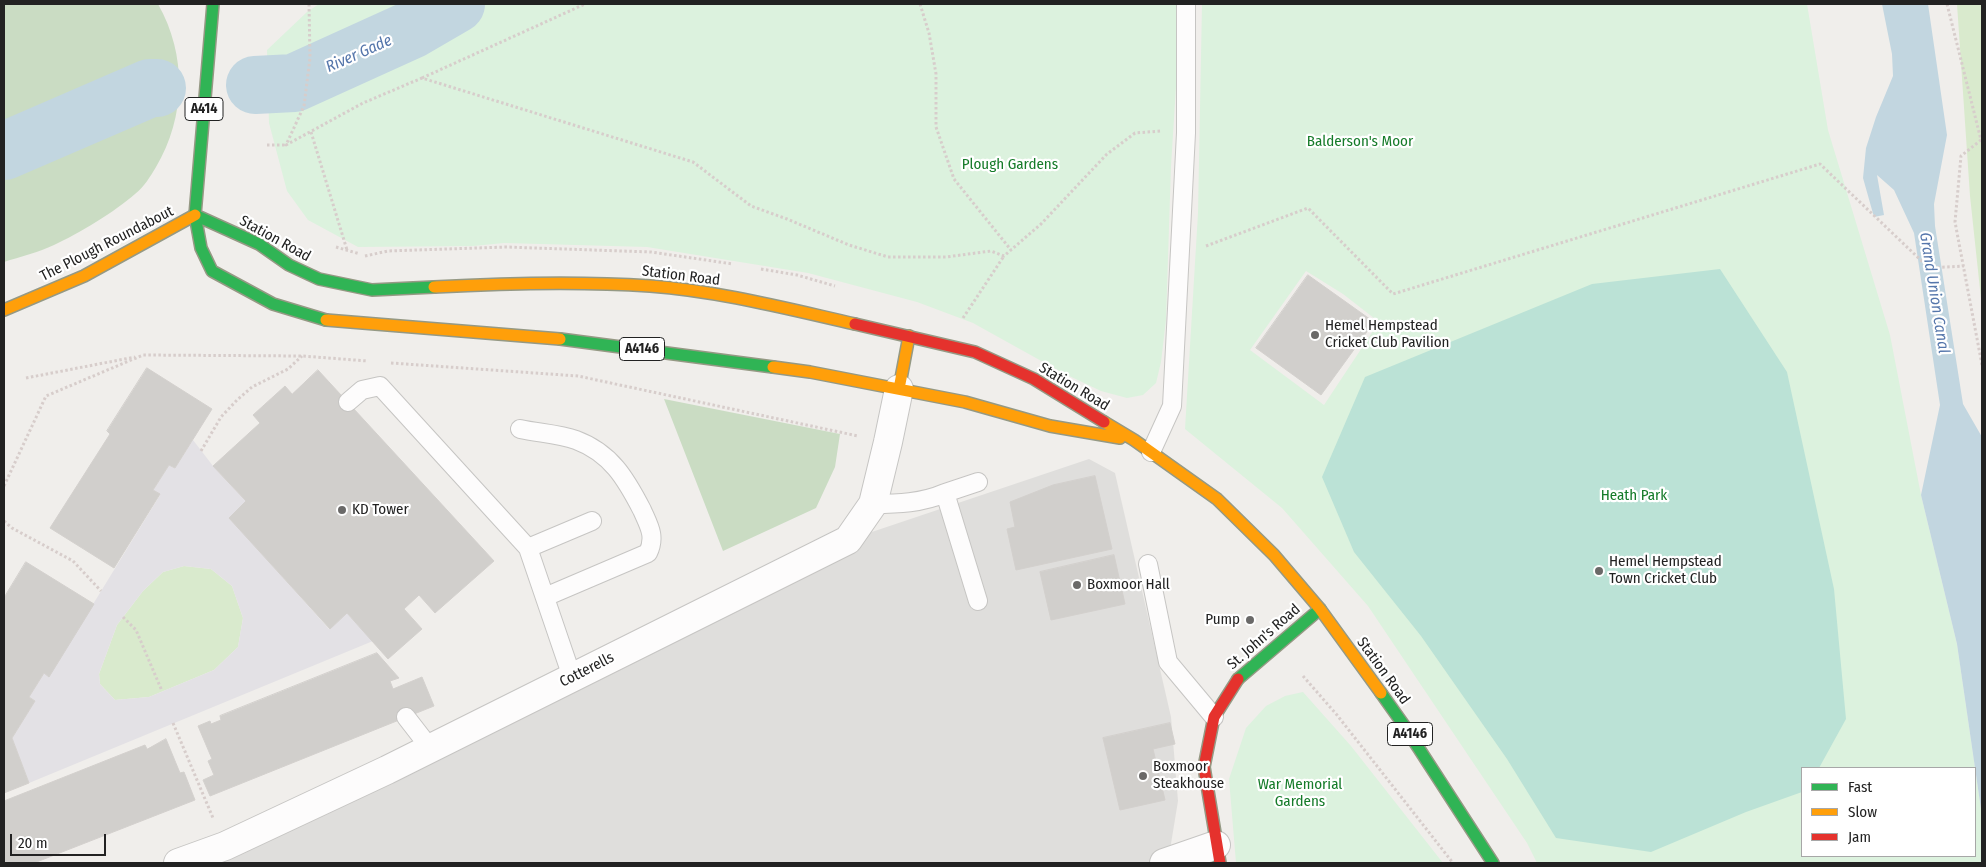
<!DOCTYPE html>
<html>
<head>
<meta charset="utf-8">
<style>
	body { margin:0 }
	#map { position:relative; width:1986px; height:867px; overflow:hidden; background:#f0eeeb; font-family:"Fira Sans Condensed",sans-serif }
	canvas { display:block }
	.frame { position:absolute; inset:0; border:5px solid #222; pointer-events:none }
	.legend { position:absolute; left:1801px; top:767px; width:175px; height:90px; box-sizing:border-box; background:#fff; border:1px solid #a7a7a7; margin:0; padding:6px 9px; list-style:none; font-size:15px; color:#222 }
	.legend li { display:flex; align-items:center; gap:10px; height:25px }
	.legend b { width:25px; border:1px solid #a7a7a7 }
	.scale { position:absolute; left:10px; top:834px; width:96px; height:22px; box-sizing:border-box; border:2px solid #222; border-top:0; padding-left:6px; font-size:15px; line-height:18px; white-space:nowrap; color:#222; -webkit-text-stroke:4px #fff; paint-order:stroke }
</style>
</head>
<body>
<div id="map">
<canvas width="1986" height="867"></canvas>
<div class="frame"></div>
<ul class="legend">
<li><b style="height:6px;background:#30b455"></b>Fast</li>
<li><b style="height:6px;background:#ff9f0a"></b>Slow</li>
<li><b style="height:6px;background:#e5322d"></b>Jam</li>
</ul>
<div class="scale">20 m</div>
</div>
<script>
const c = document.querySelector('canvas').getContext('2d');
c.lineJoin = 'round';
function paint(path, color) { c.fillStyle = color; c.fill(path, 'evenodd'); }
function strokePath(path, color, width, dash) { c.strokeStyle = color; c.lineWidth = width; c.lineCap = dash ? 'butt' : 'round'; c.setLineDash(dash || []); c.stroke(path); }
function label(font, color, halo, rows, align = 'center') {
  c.font = font + ' "Fira Sans Condensed",sans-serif'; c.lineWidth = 4.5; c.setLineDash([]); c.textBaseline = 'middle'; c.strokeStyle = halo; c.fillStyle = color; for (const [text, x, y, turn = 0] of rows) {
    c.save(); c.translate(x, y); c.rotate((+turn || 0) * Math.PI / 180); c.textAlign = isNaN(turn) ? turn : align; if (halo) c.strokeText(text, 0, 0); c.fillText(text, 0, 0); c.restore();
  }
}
const residential = new Path2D(`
	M1089 459 1115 473 1171 717 1178 801 1168 862 1164 863H176L848 540Z`);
const grass = new Path2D(`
	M1957 4H1982V308L1970 196Z
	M184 566 211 569 232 586 243 618 238 647 214 670 149 697 115 700 100 684 99 674 117 625 143 591 163 572Z`);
const forest = new Path2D(`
	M4 4H158C187 55 186 117 156 167 150 177 144 187 135 194 116 211 78 234 54 245 39 252 20 257 4 262Z
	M664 399 840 434 835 467 816 508 723 551Z`);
const park = new Path2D(`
	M319 4H1177L1178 55 1171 166 1166 320 1161 362 1156 383 1143 395 1127 398 1101 391 1063 373 973 323 917 302 808 273 647 247 504 243 473 246 358 247 308 220 287 191 269 123 267 50 307 12Z
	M1202 4H1807L1828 130 1890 335 1921 495 1957 644 1982 816V863H1537L1527 843 1368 606 1282 508 1185 429 1198 213ZM1306 271 1343 294 1379 322 1324 405 1250 350ZM1802 768H1975V856H1802Z
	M1303 692 1351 746 1443 863H1236L1229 779 1246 728 1266 706 1285 696Z`);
const pitch = new Path2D(`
	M1720 269 1787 372 1834 589 1846 719 1819 768H1802V792L1746 812 1651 852 1556 838 1507 759 1421 636 1354 552 1322 477 1365 377 1592 284Z`);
const plaza = new Path2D(`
	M193 440 213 466 246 501 230 518 329 629 347 613 373 641 29 783 12 738 35 701 29 697 44 673 49 676 160 495 153 490 169 465 175 468ZM184 566 211 569 232 586 243 618 238 647 214 670 149 697 115 700 100 684 99 674 117 625 143 591 163 572Z`);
const water = new Path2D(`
	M1882 4H1928L1947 135 1934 204 1935 226 1963 404 1982 437V816L1957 644 1921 495 1940 405 1914 233 1894 190 1877 175 1884 215 1874 217 1863 178 1866 148 1876 117 1893 76 1892 54Z`);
const river = new Path2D(`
	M255 85 294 83 413 29 456 4
	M4 151 150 88H157`);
const building = new Path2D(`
	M1308 275 1374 322 1321 395 1256 348Z
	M147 368 212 409 175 468 169 465 153 490 160 494 114 568 50 528 110 434 107 431Z
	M318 370 494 561 435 613 419 595 404 609 422 629 388 659 347 613 330 629 229 518 246 501 213 466 260 423 253 415 285 386 292 394Z
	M1095 476 1112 549 1016 570 1007 529 1015 527 1010 502 1053 485Z
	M1114 555 1125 604 1051 620 1040 572Z
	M26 562 94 604 49 677 44 673 29 697 35 701 12 738 29 783 4 793V598Z
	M377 653 399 678 390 681 393 689 422 677 434 706 210 796 203 780 214 775 208 761 212 759 198 726 210 721 211 724 221 720 220 716Z
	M1170 723 1175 744 1153 749 1165 800 1120 810 1103 738Z
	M166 739 180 773 184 772 195 800 34 863H4V801L145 745 147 749Z`);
const path = new Path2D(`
	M309 4 310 58 304 106 286 145 363 103 422 78 693 162 751 206 787 219 849 245 888 257H946L991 251 1004 256 1041 224 1107 154 1135 133 1161 131
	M920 4 929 33 936 74V127L954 179 1011 250
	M1947 4 1981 140 1961 156 1955 222 1982 365
	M422 78 585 4
	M311 132 347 250
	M267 145H286
	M1206 246 1308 208 1393 294 1820 164 1929 268 1964 266
	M336 247 360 254
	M365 256 388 251 506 247 651 252 733 264
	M761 269 797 275 835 286
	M963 318 1004 256
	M391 363 578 376 858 436
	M26 378 135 357
	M201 451 221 417 237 400 252 387 288 369 302 356
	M4 486 46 396 143 355 302 356 368 361
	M4 521 12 528 73 561 101 591
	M123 617 136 630 162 691
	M1303 676 1337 715 1453 863
	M173 723 213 818`);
const lane = new Path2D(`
	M348 402 362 390 380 386 528 548 572 677
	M520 429C538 433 559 434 576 440 611 453 626 479 642 510 649 526 656 536 648 553L545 597
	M1151 452 1172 406 1186 133V4
	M945 493 978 482
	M873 504C898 504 922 503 945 493L978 601
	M528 548 592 521
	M1148 564 1168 662 1214 717
	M406 717 430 748`);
const street = new Path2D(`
	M178 863 225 846 387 770 848 540 873 504 888 442 899 389
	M1164 863 1216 845`);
const fast = new Path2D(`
	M213 4 195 215 201 248 212 271 273 304 326 320
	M195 215 259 244 289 265 319 279 372 290 434 287
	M560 339 773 367
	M1238 679 1320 609
	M1381 693 1403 724 1493 863`);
const slow = new Path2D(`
	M434 287C506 283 578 281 650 286 719 291 788 309 855 324
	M4 310 84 276 195 215
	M326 320 560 339
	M773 367 810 372 965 402 1050 426 1120 438
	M899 389 909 336
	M1104 422 1134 440 1217 499 1274 555 1320 609 1381 693`);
const jam = new Path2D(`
	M855 324 975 352 1034 379 1104 422
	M1220 863 1204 767 1214 717 1238 679`);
const markers = [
	[1315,335,5,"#6a6968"],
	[342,510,5,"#6a6968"],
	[1599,571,5,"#6a6968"],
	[1077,585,5,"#6a6968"],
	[1250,620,5,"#6a6968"],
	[1143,776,5,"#6a6968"]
];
const shields = [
	[204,109,38],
	[642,349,45],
	[1410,734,45]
];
const shieldNames = [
	["A414",204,109],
	["A4146",642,349],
	["A4146",1410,734]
];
const parkNames = [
	["Balderson's Moor",1360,142],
	["Plough Gardens",1010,165],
	["Heath Park",1634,496],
	["War Memorial",1300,785],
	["Gardens",1300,802]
];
const streetNames = [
	["Station Road",275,239,29],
	["The Plough Roundabout",107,244,-27],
	["Station Road",681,276,7],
	["Station Road",1074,387,31],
	["St. John's Road",1264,637,-41],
	["Cotterells",587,670,-27],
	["Station Road",1383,671,54]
];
const poiNames = [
	["Hemel Hempstead",1325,326],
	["Cricket Club Pavilion",1325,343],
	["KD Tower",352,510],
	["Hemel Hempstead",1609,562],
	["Town Cricket Club",1609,579],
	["Boxmoor Hall",1087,585],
	["Pump",1240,620,"right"],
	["Boxmoor",1153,767],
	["Steakhouse",1153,784]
];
const waterNames = [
	["River Gade",359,54,-24],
	["Grand Union Canal",1934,293,81]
];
paint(residential, '#dfdedc');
paint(grass, '#d9eacd');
paint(forest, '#cadcc3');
paint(park, '#dcf2de');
paint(pitch, '#bbe2d6');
paint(plaza, '#e3e1e5');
paint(water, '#c2d6e0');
strokePath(river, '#c2d6e0', 58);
paint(building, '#d1cfcc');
strokePath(building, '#d3d0cd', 1);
strokePath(lane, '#c6c5c3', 20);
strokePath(street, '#c6c5c3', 30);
strokePath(fast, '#959984', 14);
strokePath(slow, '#959984', 14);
strokePath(jam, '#959984', 14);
strokePath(path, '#d7cdcb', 3, [2.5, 2.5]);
strokePath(lane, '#fdfcfc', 18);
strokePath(street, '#fdfcfc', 28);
strokePath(fast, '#30b455', 11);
strokePath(slow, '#ff9f0a', 11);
strokePath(jam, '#e5322d', 11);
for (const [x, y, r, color] of markers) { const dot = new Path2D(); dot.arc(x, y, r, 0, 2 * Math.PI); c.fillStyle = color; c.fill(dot); strokePath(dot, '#fff', 2); }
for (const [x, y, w] of shields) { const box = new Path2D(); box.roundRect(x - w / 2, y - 11.5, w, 23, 4); c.fillStyle = '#fff'; c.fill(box); strokePath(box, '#222', 1); }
label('bold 14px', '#222', null, shieldNames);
label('15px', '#157b29', '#fff', parkNames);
label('15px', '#222', '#fff', streetNames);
label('15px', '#222', '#fff', poiNames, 'left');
label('italic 16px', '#5576ab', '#fff', waterNames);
</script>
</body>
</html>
